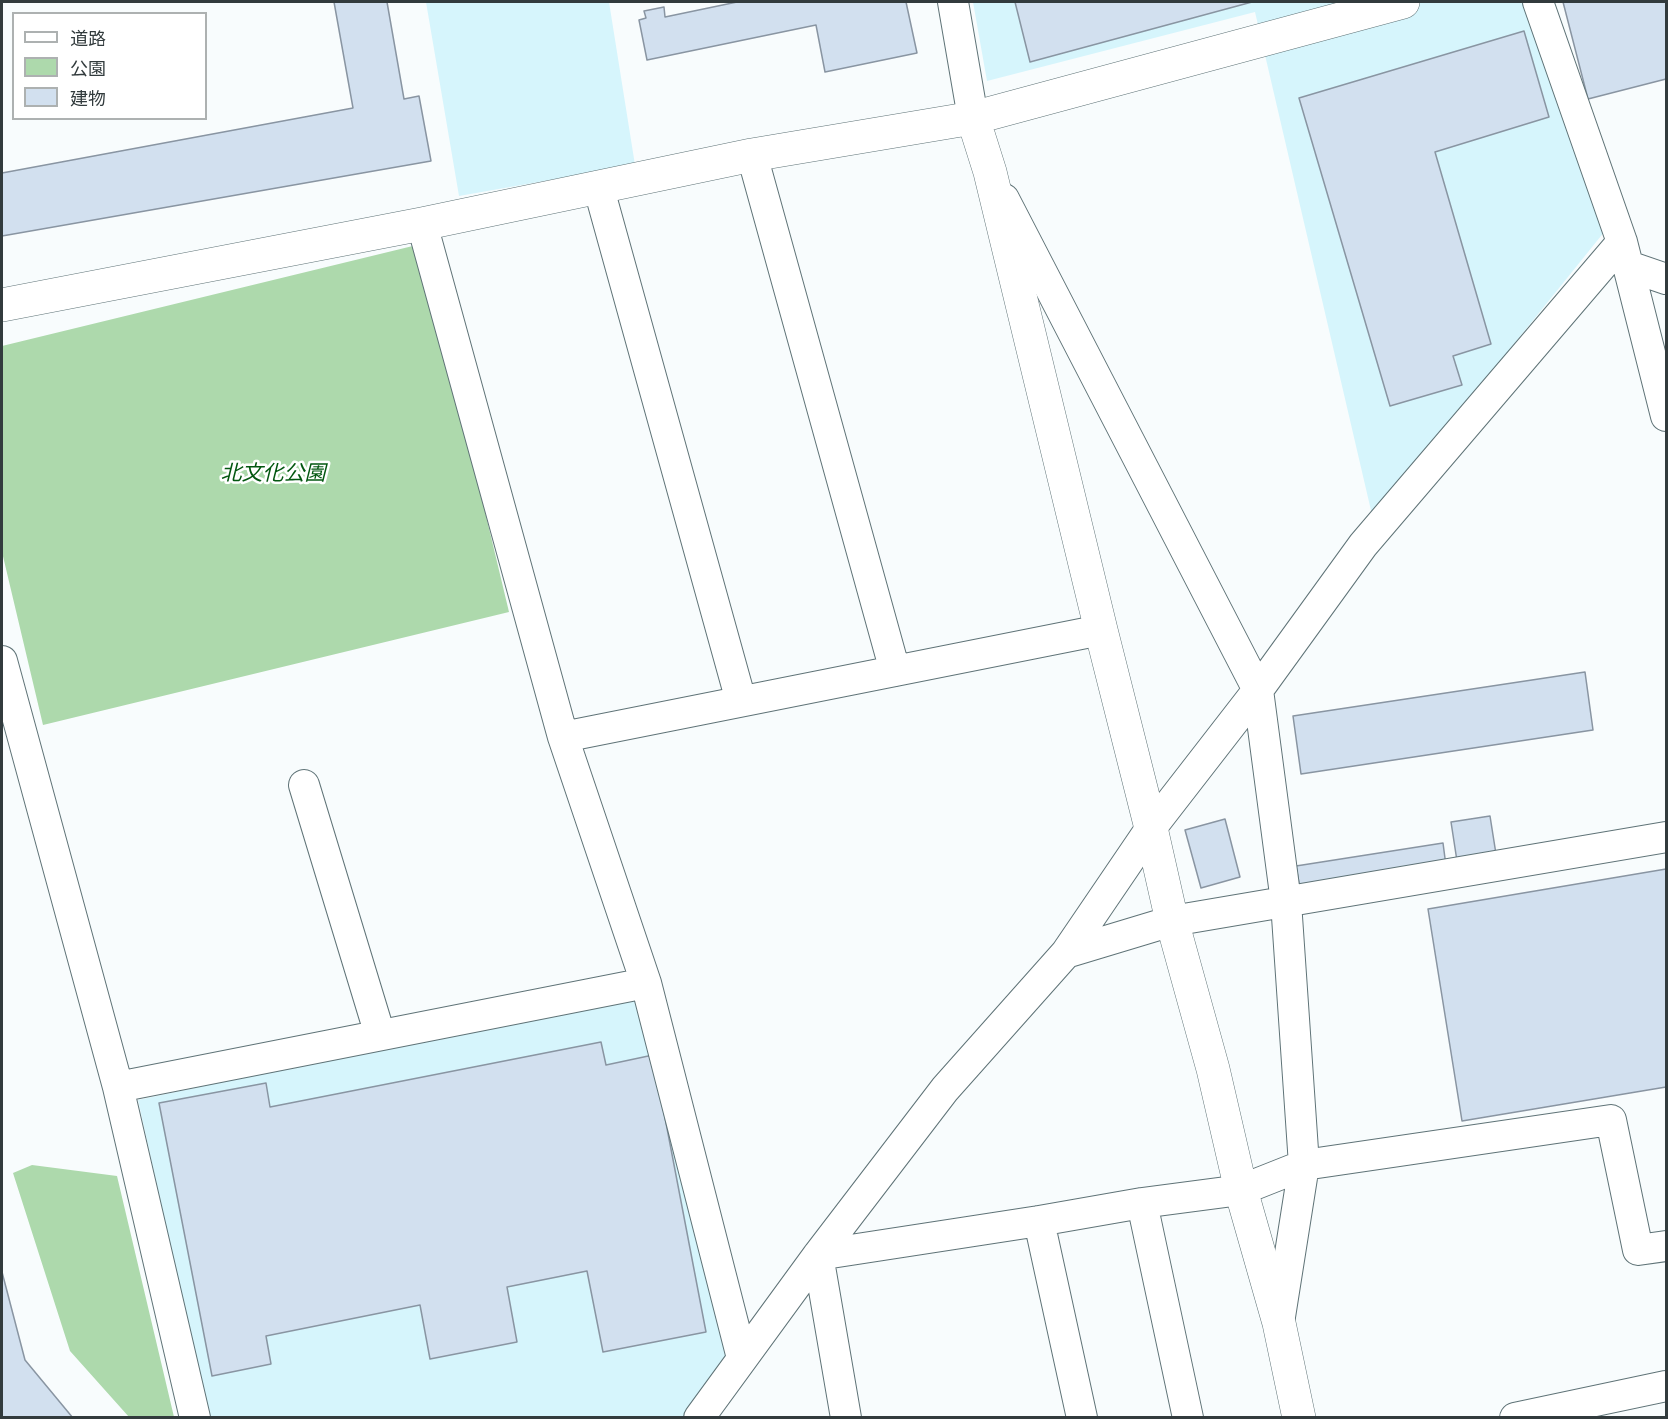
<!DOCTYPE html>
<html>
<head>
<meta charset="utf-8">
<style>
	body { margin:0 }
	#map { position:relative; width:1668px; height:1419px; overflow:hidden; background:#f8fcfd; font-family:"Times New Roman","Noto Sans JP",serif }
	canvas { display:block }
	.frame { position:absolute; inset:0; border:3px solid #323b3d; pointer-events:none }
	.legend { position:absolute; left:12px; top:12px; width:195px; height:108px; box-sizing:border-box; background:#fff; border:2px solid #adb1b1; margin:0; padding:8px 10px; list-style:none; font-size:18px; color:#323b3d }
	.legend li { display:flex; align-items:center; gap:12px; height:30px }
	.legend b { width:30px; border:2px solid #adb1b1 }
</style>
</head>
<body>
<div id="map">
<canvas width="1668" height="1419"></canvas>
<div class="frame"></div>
<ul class="legend">
<li><b style="height:8px;background:#fff"></b>道路</li>
<li><b style="height:16px;background:#add9ac"></b>公園</li>
<li><b style="height:16px;background:#d2e0ef"></b>建物</li>
</ul>
</div>
<script>
const c = document.querySelector('canvas').getContext('2d');
c.lineJoin = 'round';
function paint(path, color) { c.fillStyle = color; c.fill(path, 'evenodd'); }
function strokePath(path, color, width, dash) { c.strokeStyle = color; c.lineWidth = width; c.lineCap = dash ? 'butt' : 'round'; c.setLineDash(dash || []); c.stroke(path); }
function label(font, color, halo, rows, align = 'center') {
  c.font = font + ' "Times New Roman","Noto Sans JP",serif'; c.lineWidth = 5; c.setLineDash([]); c.textBaseline = 'middle'; c.strokeStyle = halo; c.fillStyle = color; for (const [text, x, y, turn = 0] of rows) {
    c.save(); c.translate(x, y); c.rotate((+turn || 0) * Math.PI / 180); c.textAlign = isNaN(turn) ? turn : align; if (halo) c.strokeText(text, 0, 0); c.fillText(text, 0, 0); c.restore();
  }
}
const built = new Path2D(`
	M426 2H609L635 165 459 196Z
	M973 2H1542L1609 226 1373 519 1255 12 987 81Z
	M645 992 739 1379 710 1417H208L138 1100Z`);
const green = new Path2D(`
	M421 244 509 612 43 725 2 552V346Z
	M32 1165 117 1176 174 1417H129L70 1351 13 1173Z`);
const building = new Path2D(`
	M334 2H387L404 99 419 96 431 161 2 236V173L353 108Z
	M737 2H906L917 53 825 72 816 25 647 60 639 20 646 18 644 11 664 7 665 17Z
	M1015 2H1252L1030 62Z
	M1563 2H1666V79L1588 99Z
	M1524 31 1549 117 1435 152 1491 344 1453 356 1462 385 1390 406 1299 98Z
	M1585 672 1593 730 1301 774 1293 716Z
	M1490 816 1496 854 1457 861 1451 822Z
	M1225 819 1240 877 1201 888 1185 830Z
	M1443 843 1446 866 1300 889 1296 866Z
	M1666 869V1087L1462 1121 1428 909Z
	M601 1042 606 1065 653 1055 706 1332 603 1352 587 1271 507 1287 517 1342 430 1359 420 1305 266 1336 271 1364 212 1376 159 1103 266 1083 270 1107Z
	M2 1272 25 1360 73 1418H2Z`);
const minor = new Path2D(`
	M953 2 973 118
	M1538 2 1622 242 1666 416
	M752 155 895 671
	M599 189 741 701
	M1004 199 1258 690 1286 902 1304 1165 1279 1323
	M422 224 563 737 646 983 742 1358
	M1628 266 1666 279
	M2 661 118 1087 195 1418
	M563 737 1101 630
	M304 785 380 1035
	M1066 953 1172 921 1666 837
	M118 1087 646 983
	M1142 1203 1188 1418
	M1039 1221 1082 1418
	M699 1418 818 1255 945 1089 1066 953 1151 828 1258 690 1363 545 1622 242
	M846 1418 818 1255 1039 1221 1142 1203 1241 1190 1304 1165 1611 1120 1638 1250 1666 1246
	M1515 1418 1666 1386`);
const tertiary = new Path2D(`
	M973 118 990 172 1101 630 1151 828 1172 921 1213 1069 1241 1190 1279 1323 1299 1418
	M2 305 422 224 752 155 973 118 1403 2`);
const parkNames = [
	["北文化公園",273,474]
];
paint(built, '#d6f5fc');
paint(green, '#add9ac');
paint(building, '#d2e0ef');
strokePath(building, '#8995a2', 1.5);
strokePath(minor, '#5f7377', 32);
strokePath(tertiary, '#5f7377', 34);
strokePath(minor, '#fff', 30);
strokePath(tertiary, '#fff', 33);
label('italic 21px', '#035710', '#fff', parkNames);
</script>
</body>
</html>
